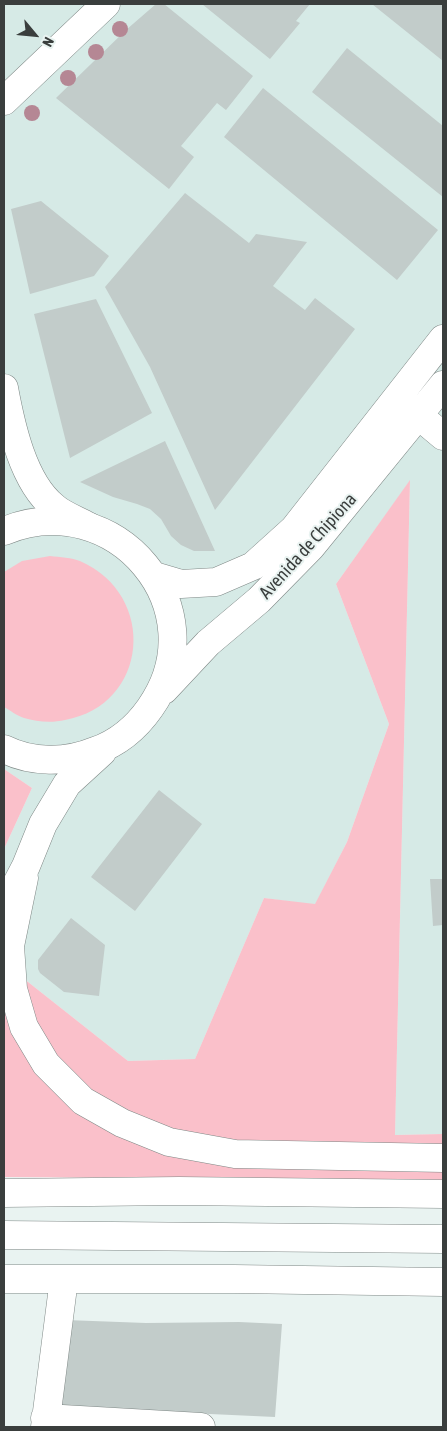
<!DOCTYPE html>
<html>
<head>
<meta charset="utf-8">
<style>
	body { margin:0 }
	#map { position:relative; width:447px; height:1431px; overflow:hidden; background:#e9f3f1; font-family:"Asap Condensed",sans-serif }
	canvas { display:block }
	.frame { position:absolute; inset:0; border:5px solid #3a3e3d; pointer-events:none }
	.north { position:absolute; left:10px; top:10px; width:50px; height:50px; -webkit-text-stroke:4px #e9f3f1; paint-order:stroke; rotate:118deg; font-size:14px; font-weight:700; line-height:20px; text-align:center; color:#3a3e3d }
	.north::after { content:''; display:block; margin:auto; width:18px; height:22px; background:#3a3e3d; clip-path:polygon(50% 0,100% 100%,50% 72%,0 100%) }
</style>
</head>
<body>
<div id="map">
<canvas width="447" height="1431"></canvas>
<div class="frame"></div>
<div class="north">N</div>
</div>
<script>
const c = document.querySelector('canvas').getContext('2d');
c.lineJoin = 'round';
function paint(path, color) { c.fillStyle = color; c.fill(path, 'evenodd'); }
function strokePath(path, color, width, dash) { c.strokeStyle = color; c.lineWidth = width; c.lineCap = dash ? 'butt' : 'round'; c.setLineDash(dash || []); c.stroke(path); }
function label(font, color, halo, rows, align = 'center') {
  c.font = font + ' "Asap Condensed",sans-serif'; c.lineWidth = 4; c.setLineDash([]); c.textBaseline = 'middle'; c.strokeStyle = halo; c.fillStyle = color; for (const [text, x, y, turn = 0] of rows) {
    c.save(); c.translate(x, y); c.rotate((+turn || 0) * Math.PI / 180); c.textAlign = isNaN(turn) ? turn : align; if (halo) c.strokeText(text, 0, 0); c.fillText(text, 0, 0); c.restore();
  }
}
const built = new Path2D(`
	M4 4H443V1134L395 1135 410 481 336 584 389 724 347 842 315 905 264 898 195 1059 128 1061 4 963V849L32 788 4 769Z`);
const green = new Path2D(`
	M410 480 395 1135 443 1134V1180L4 1177V963L128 1061 195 1059 264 898 315 904 347 842 389 724 336 584Z
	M50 556C60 557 72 558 80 561 158 595 149 705 65 720 52 723 37 722 24 718 17 716 10 710 4 707V572L22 561Z
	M4 769 32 788 4 849Z`);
const building = new Path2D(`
	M156 4H164L253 76 226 110 217 103 181 146 194 157 169 189 56 98 126 30Z
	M202 4H310L296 21 300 23 270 59Z
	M372 4H443V61Z
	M347 48 443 126V197L312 92Z
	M263 88 438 230 397 280 224 137Z
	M185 193 249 243 256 234 307 242 273 286 305 310 315 298 355 329 215 510 150 367 105 287Z
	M41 201 109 256 94 276 30 294 11 209Z
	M96 299 152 413 70 458 34 314Z
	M165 441 215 551H194L181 545 171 536 161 519 150 509 137 504 113 497 80 482Z
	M159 790 202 824 135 911 91 877Z
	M430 879H443V925L433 926Z
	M71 918 105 945 99 996 64 992 40 973 38 969V960Z
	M66 1320 146 1323 239 1322 282 1324 275 1417 59 1407Z`);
const minor = new Path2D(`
	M4 101 106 4
	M4 388C11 426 23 482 54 507 63 515 77 520 88 526
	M418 415 443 436
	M24 878 10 946 13 989 24 1027 46 1064 83 1101 122 1123 169 1142 235 1154 443 1158
	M4 1279H234L443 1282
	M45 1418 201 1427
	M45 1427 64 1279`);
const major = new Path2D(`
	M4 531C115 485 220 609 150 708 136 728 118 743 95 751 66 763 32 763 4 749
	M154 576 181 584 216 582 253 566 294 529 443 339
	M164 690 208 643 259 600 311 547 443 385
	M4 908 26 866 43 824 67 784 102 752
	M4 1193 179 1191 443 1194
	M4 1235 443 1239`);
const trees = [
	[120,29],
	[96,52],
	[68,78],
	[32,113]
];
const streetNames = [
	["Avenida de Chipiona",308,546,-48]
];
paint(built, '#d6eae6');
paint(green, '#fac0ca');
paint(building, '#c2ccca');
strokePath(minor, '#7f8886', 29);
strokePath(major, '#7f8886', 29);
strokePath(minor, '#fff', 28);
strokePath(major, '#fff', 28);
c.fillStyle = '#b58794';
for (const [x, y] of trees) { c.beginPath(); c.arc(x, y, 8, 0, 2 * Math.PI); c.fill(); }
label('18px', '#3a3e3d', '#e9f3f1', streetNames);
</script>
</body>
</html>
